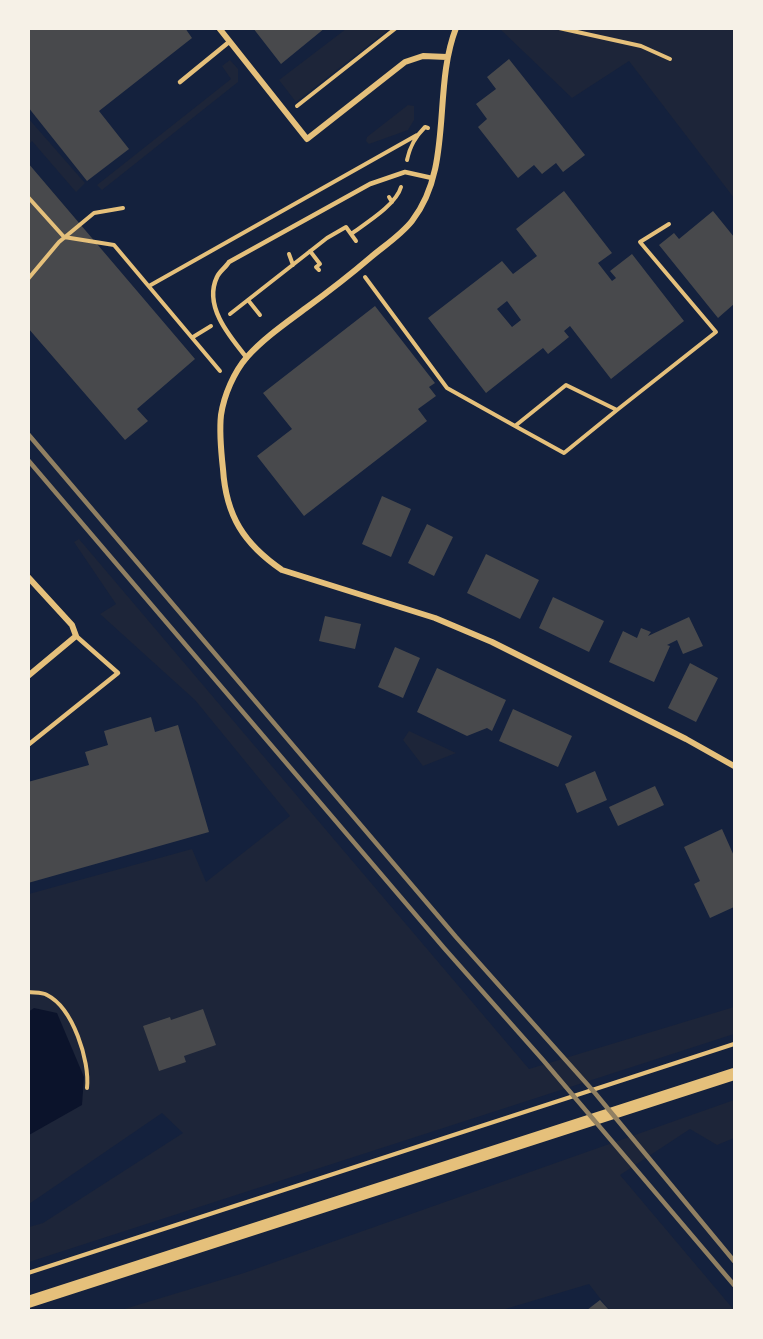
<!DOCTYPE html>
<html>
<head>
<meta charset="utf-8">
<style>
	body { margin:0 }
	#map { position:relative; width:763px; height:1339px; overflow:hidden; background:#14213d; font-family:"Zilla Slab",serif }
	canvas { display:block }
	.frame { position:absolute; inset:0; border:30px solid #f6f1e7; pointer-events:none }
</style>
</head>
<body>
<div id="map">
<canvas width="763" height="1339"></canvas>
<div class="frame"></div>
</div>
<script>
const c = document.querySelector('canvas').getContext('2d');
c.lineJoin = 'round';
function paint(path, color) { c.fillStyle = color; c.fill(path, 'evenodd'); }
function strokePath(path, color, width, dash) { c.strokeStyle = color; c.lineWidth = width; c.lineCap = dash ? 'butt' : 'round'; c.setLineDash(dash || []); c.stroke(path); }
const green = new Path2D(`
	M346 29H389L296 102 279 80Z
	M500 29H734V198L629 61 572 98Z
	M230 60 238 69V82L102 190 97 185 231 79 222 66Z
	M408 105 414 106V120L408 130 369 144 366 141 367 137Z
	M28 118 85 183 76 192 32 141 29 144Z
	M79 539 529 1069 734 1007V1034L29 1262V1227L43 1223 183 1133 162 1113 29 1204V894L192 849 206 882 290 816 195 700 100 614 116 604 74 542Z
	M409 731 456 753 423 766 403 740Z
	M734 1100V1138L717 1145 690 1129 620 1175 734 1310H609L589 1284 502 1310H121L244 1273Z`);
const water = new Path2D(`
	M34 1008 57 1013 84 1077 82 1105 29 1135 28 1012Z`);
const building = new Path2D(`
	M28 28H185L192 38 99 111 129 149 87 181 28 107Z
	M253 28H325L281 64Z
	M509 59 585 155 563 172 556 163 542 174 534 165 518 178 478 127 487 119 476 104 496 89 487 77Z
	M28 163 195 359 137 409 148 421 125 440 28 328Z
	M564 191 612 253 598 263 612 281 616 278 610 271 632 254 684 321 611 379 570 326 564 331 569 337 548 354 543 348 486 393 428 318 502 261 513 274 537 256 516 229ZM507 301 521 320 512 327 497 309Z
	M713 211 734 237V304L718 318 659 245 674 233 679 239Z
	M375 306 435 383 429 387 436 396 418 409 427 421 304 516 257 456 292 429 263 393Z
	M382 496 411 509 391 557 362 544Z
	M427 524 453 537 434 576 408 563Z
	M486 554 539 580 520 619 467 593Z
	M553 597 604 621 589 652 539 628Z
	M325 616 361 624 355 649 319 641Z
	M689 617 703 646 683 654 677 640 667 645 670 646 654 682 609 662 623 631 637 638 641 628 651 632 648 636Z
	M395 647 420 658 403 698 378 687Z
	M690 663 718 678 696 722 668 708Z
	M437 668 506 700 492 731 487 728 467 736 417 712Z
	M513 709 572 736 558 767 499 741Z
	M151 717 155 732 178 725 209 832 28 883V782L89 765 85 752 108 745 104 731Z
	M595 771 607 800 577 813 565 784Z
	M655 786 664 805 618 826 609 807Z
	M722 829 734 856V907L710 918 694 884 700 881 684 847Z
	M203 1009 216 1045 184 1056 186 1062 159 1071 143 1026 170 1017 171 1020Z
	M600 1300 609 1310H587Z`);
const path = new Path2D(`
	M559 28 641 46 670 59
	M297 106 396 28
	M407 160C410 146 415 137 425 127L428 128
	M28 197 64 237 114 245 220 371
	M389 197 392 202
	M351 234 356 241
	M310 251 320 264 316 267 319 270
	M289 254 293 265
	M365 277 447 388 515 426 566 385 617 410 716 332 640 242 669 224
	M28 279 59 242 94 213 123 208
	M149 286 417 135
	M248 300 260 315
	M230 314 327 238 346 227 351 234C366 223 396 205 401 187
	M193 337 211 326
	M515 426 564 453 617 410
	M28 992C34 993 42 992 47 995 73 1008 90 1061 87 1088
	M28 1273 734 1044`);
const service = new Path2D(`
	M180 82 229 42
	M247 358C230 337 203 306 217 277 219 272 226 267 229 262L370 184 405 172 432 178
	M28 745 118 673 76 636`);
const minor = new Path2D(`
	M219 28 307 139 405 62 423 56 447 57
	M456 28C432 90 454 167 412 221 401 235 384 246 371 257 350 275 328 292 306 308 286 323 264 338 247 357 234 372 224 395 221 415 219 433 221 451 223 469 226 516 244 544 282 570L435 618 492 642 686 739 734 766
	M28 577 72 625 76 636 28 676`);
const secondary = new Path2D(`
	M28 1302 734 1074`);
const rail = new Path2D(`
	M28 434 456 937 595 1093 734 1261
	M28 460 444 948 543 1060 734 1285`);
paint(green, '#1d2539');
paint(water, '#0b132b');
paint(building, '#48494c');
strokePath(path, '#e5c07b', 4);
strokePath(service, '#e5c07b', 4.5);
strokePath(minor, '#e5c07b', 6);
strokePath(secondary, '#e5c07b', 12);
strokePath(rail, '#918062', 4.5);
</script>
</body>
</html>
